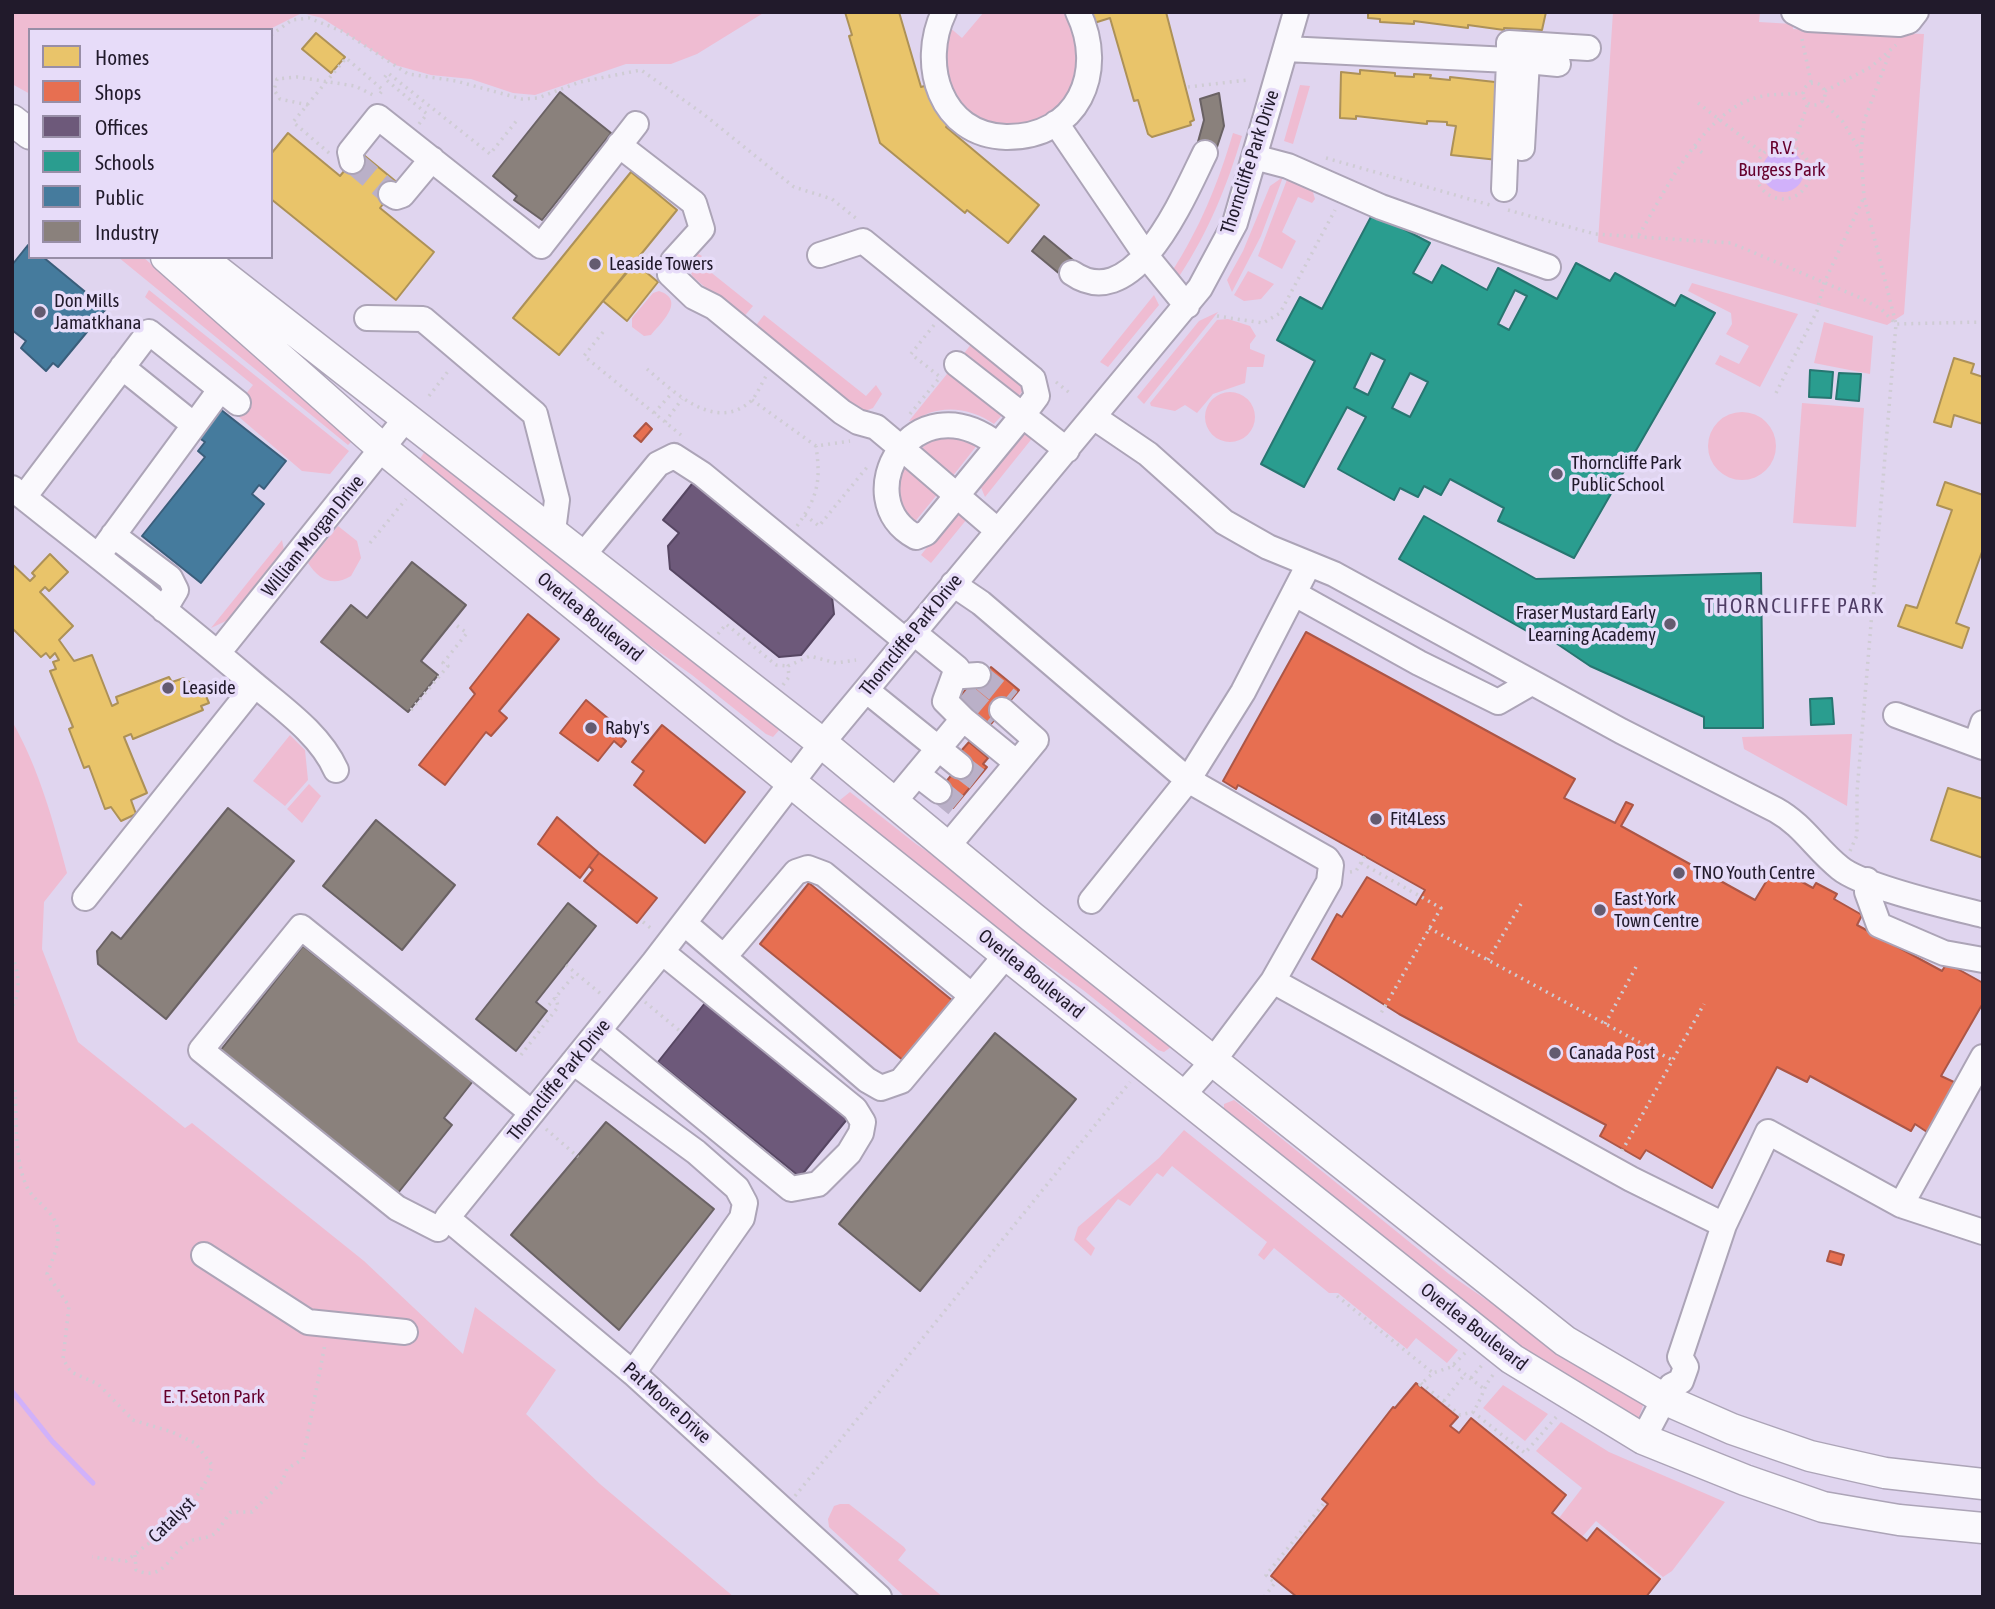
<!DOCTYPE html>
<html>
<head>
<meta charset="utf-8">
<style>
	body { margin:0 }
	#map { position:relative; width:1995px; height:1609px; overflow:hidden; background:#e0d5ef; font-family:"Asap Condensed",sans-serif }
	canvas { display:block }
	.frame { position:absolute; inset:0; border:14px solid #211a2b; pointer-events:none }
	.legend { position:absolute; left:28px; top:28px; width:245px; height:231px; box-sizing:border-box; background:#e7dcf9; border:2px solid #988ea7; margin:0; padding:9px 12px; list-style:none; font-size:21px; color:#211a2b }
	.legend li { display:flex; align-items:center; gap:14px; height:35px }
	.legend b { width:35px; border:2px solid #988ea7 }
</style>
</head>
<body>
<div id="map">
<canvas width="1995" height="1609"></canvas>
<div class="frame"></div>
<ul class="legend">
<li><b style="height:19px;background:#e9c46a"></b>Homes</li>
<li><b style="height:19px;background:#e76f51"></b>Shops</li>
<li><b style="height:19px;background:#6d597a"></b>Offices</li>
<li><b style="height:19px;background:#2a9d8f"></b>Schools</li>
<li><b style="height:19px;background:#457b9d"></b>Public</li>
<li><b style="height:19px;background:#8a817c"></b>Industry</li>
</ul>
</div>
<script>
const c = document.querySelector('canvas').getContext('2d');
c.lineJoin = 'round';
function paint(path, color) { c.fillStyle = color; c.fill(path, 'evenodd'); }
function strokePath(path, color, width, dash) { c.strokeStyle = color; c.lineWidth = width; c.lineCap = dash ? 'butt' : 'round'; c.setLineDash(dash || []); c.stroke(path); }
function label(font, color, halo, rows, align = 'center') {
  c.font = font + ' "Asap Condensed",sans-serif'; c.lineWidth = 7; c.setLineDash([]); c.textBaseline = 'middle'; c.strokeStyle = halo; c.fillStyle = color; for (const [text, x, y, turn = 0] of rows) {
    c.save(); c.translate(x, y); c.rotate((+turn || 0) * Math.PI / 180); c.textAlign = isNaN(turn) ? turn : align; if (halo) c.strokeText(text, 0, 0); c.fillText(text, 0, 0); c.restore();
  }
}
const green = new Path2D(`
	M12 12H765L697 54 671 64H626L535 95 513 93 471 79 431 75 395 65 322 18 302 13 268 30H30V94L12 84Z
	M984 12H1064C1076 25 1077 40 1077 57 1077 64 1078 72 1077 79 1063 142 959 140 944 74 941 61 946 40 948 26L962 38Z
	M1613 12H1760L1759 22 1793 24V29L1924 34 1904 314 1887 325 1598 242Z
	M1300 85 1310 86 1293 144 1284 141Z
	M1233 133 1242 136C1227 186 1209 231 1180 275L1171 273C1200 228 1218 184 1233 133Z
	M1283 177 1261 236 1232 292 1227 280 1243 251 1270 186Z
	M1288 177 1312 189 1315 199 1312 203 1298 197 1282 232 1296 241 1282 269 1258 256Z
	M697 253 702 256 698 262 753 306 742 319 692 276 689 265Z
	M118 257H143L353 440 348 445Z
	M1248 271 1274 284 1261 299 1244 301 1234 295Z
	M1692 283 1798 314 1760 387 1715 364 1720 355 1739 364 1749 346 1726 334 1732 324 1731 313 1688 291Z
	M149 290 349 451 330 474 302 471 232 411 253 385 145 297Z
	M659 291C686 300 662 322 651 335L644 336 632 327V318L653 293Z
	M1154 295 1159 305 1108 367 1100 362Z
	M1218 312 1144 404 1137 397 1199 321Z
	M764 315 866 396 876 385 882 394 873 408 865 411H858L754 328Z
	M1228 319 1250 326 1256 336 1250 344V349L1265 355 1263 367H1247L1245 383 1213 394 1197 413 1185 405 1175 411 1151 406 1150 403 1217 320Z
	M1824 322 1873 336 1870 374 1814 363Z
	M972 343 1026 387 1016 399 962 356Z
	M951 369 1005 412 994 424C976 411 951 405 929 413 922 416 915 421 909 421Z
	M1205 417a25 25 0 1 1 50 0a25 25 0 1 1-50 0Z
	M1802 403 1864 408 1856 527 1793 523Z
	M1708 446a34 34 0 1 1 68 0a34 34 0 1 1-68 0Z
	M1027 434 1034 436 985 497 980 485 1021 435Z
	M956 435 978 444 952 477 919 451 932 439Z
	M425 451 781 728 773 737 766 734 692 675 594 606 422 465 420 459Z
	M907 464 940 491 913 524C897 507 893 484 907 464Z
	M959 515 967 519 931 563 921 555 951 517Z
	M338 526 357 541 361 558 351 576C333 587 319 580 308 563Z
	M282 540 284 550 228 620 211 628Z
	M12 721C39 769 53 820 67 873L44 902 42 949 78 1042 185 1128 192 1123 364 1261 463 1354 475 1307 556 1370 526 1414 600 1484 734 1597H12Z
	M1852 734 1847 806 1744 749 1742 737Z
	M290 735 305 750 308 780 285 806 253 781Z
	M309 784 321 796 302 823 287 809Z
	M850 792 916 844 1001 902 1171 1047 1164 1052 1158 1050 1083 990 990 925 845 808 840 800Z
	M1234 1100 1449 1274 1559 1350 1638 1398 1643 1405 1639 1417 1634 1420 1556 1379 1224 1114V1104Z
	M1184 1130 1458 1350 1447 1363 1416 1338 1407 1349 1338 1293H1329L1274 1248 1264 1260 1258 1255 1267 1242 1172 1166 1163 1177 1157 1173 1130 1206 1118 1199 1086 1239 1095 1248 1091 1256 1074 1240 1078 1227 1159 1158Z
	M1503 1385 1548 1414 1525 1441 1483 1408Z
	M1561 1422 1609 1452 1725 1502 1672 1571 1663 1577 1596 1521 1582 1537 1559 1518 1582 1488 1536 1451Z
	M840 1504H849L904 1547 906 1550 898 1560 943 1597H905L829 1527 828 1519 834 1506Z`);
const water = new Path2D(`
	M1762 171a21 21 0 1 1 42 0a21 21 0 1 1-42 0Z`);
const homes = new Path2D(`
	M845 12H899L921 87 938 82 957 113 946 127 1039 205 1008 243 967 210 965 213 880 143 849 36 852 35Z
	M1089 12H1166L1194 120 1190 122 1191 125 1152 137 1148 134 1138 100 1134 101 1110 18 1094 23Z
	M1368 12H1546L1542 30 1504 28V30L1468 25V28L1414 21V24L1380 22V19L1368 18Z
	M316 33 345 57 331 73 302 49Z
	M1360 70 1395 73V76L1414 77V74L1431 75 1430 78 1450 80V77L1504 83 1498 160 1451 155 1456 126 1447 125V122L1427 121V124L1356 116V119L1340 118 1341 72 1360 74Z
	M288 133 340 176 360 152 399 184 380 208 434 252 396 300 271 199V154Z
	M631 172 677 210 559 355 513 318Z
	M635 263 658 282 627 321 603 301Z
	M1954 358 1974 364 1971 373 1983 377V424L1954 415 1951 427 1934 422Z
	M1945 482 1983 495V549L1956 623 1969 628 1962 648 1898 626 1906 605 1917 608 1952 510 1937 505Z
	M50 554 68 572 49 591 45 587 40 592 73 626 59 640 74 661 92 655 112 706 118 703 116 697 169 677 172 682 184 678 205 694 209 703 201 706 203 710 133 739 131 734 124 737 147 793 131 800 136 814 121 821 111 807 105 809 89 766 84 768 69 729 73 727 50 671 56 669 53 662 59 660 55 653 50 658 46 653 41 657 12 628V564L30 581 35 576 32 573Z
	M1948 788 1983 799V858L1931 840Z`);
const shops = new Path2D(`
	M646 423 652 429 641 442 634 436Z
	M528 614 559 639 499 711 507 718 491 736 486 732 445 785 419 765 475 694 470 688Z
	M1306 632 1575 779 1564 798 1615 823 1626 802 1633 805 1621 826 1755 900 1775 867 1813 888 1816 883 1837 894 1834 899 1862 915 1857 925 1942 971 1947 963 1983 983V1003L1941 1076 1956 1083 1930 1134 1915 1124 1911 1131 1810 1076 1807 1082 1777 1067 1712 1188 1646 1150 1640 1159 1600 1136 1606 1125 1399 1014 1312 959 1337 914 1342 917 1367 877 1416 905 1425 890 1238 785 1236 789 1223 781Z
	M991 667 1019 690 990 725 987 722 985 725 958 699 980 673 984 676Z
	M586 700 615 724 622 731 619 735 626 741 621 747 614 741 598 761 560 733Z
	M662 725 745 792 705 843 634 785 644 771 632 762Z
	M969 742 988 758 983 764 987 767 953 808 936 794 967 756 961 751Z
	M557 817 599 853 580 878 538 844Z
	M599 853 657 898 637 923 584 881 593 870 589 866Z
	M809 883 953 1001 904 1061 760 944Z
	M1830 1251 1844 1255 1841 1265 1827 1261Z
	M1416 1383 1458 1417 1450 1426 1459 1433 1471 1418 1566 1495 1552 1513 1587 1541 1597 1528 1660 1579 1646 1597H1297L1271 1576 1328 1504 1322 1499 1393 1407 1395 1408Z`);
const offices = new Path2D(`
	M696 479 831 588 834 614 801 655 779 657 670 569 668 546 679 533 663 520Z
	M705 1003 848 1118 800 1177 658 1062Z`);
const schools = new Path2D(`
	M1373 213 1430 243 1413 273 1432 283 1442 265 1487 290 1498 268 1557 299 1576 263 1610 281 1615 273 1675 306 1681 295 1715 313 1574 558 1498 521 1504 508 1450 479 1441 495 1424 486 1418 497 1400 488 1394 500 1338 469 1366 417 1347 407 1304 487 1261 464 1315 361 1277 340 1300 297 1322 309ZM1515 290 1527 296 1509 330 1498 324ZM1371 353 1385 360 1368 395 1354 388ZM1410 373 1428 382 1410 417 1392 408Z
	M1810 370 1833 372 1831 398 1809 397Z
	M1839 373 1861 374 1859 401 1836 399Z
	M1424 516 1536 579 1761 573 1763 728H1704V717L1590 666 1544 635 1532 634 1399 559Z
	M1832 698 1834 724 1811 725 1810 699Z`);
const public = new Path2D(`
	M28 245 30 257H43L106 309 58 367 53 363 46 371 21 348 26 341 12 330V265Z
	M220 409 286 461 264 489 259 485 252 494 264 504 201 583 142 536 205 457 198 451 205 442 198 437Z`);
const industry = new Path2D(`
	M560 92 611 133 542 220 514 200 517 196 493 176Z
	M1219 93 1224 126 1214 156 1196 149 1204 120 1200 99Z
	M1044 236 1079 265 1067 280 1032 251Z
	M412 562 466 605 421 661 438 675 408 712 321 642 351 605 367 618Z
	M228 808 294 861 166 1019 98 964 97 951 112 932 121 939Z
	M376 820 455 885 402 950 323 886Z
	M568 903 596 926 536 1002 547 1011 516 1051 476 1019Z
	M303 946 473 1081 444 1118 452 1125 398 1193 220 1051Z
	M995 1033 1076 1099 920 1291 839 1224Z
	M606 1122 714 1209 619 1330 511 1235Z`);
const stream = new Path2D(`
	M12 1391 52 1441 93 1483`);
const minorTunnel = new Path2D(`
	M352 161 391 194
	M978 675 1010 701
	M963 694 994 720
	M960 766 977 779
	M939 791 956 805`);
const path = new Path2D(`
	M271 35 292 20 309 18 344 32 408 74 456 81 522 99 538 98 580 82 641 70 702 113 794 187 832 199 858 220
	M1802 39 1811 82
	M1803 94a11 11 0 1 1 22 0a11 11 0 1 1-22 0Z
	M1188 87 1247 80
	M1825 91 1871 67 1896 45
	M1822 101 1843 122 1861 152
	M1698 103 1763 153
	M308 105 280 99 274 90 277 79 297 77 355 86 375 96
	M419 124 427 114 384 78 388 73 490 154 518 119
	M1756 172a27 27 0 1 1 54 0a27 27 0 1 1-54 0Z
	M1695 147 1704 154
	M1793 147 1808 103
	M329 153 293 122 346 58 383 90 377 97
	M1326 158 1490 205
	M1508 210 1595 234 1731 243 1863 299 1881 309 1896 324 1983 322
	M1639 235C1665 191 1703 113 1755 98 1770 93 1787 95 1803 93
	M1217 316 1263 323 1280 313 1335 210
	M934 325 911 354 939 376
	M603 332 584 356 681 435
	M647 369C674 392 716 434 752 400 757 394 762 383 766 376
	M1056 382 1071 394
	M1776 393 1817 311 1824 283 1864 197
	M429 396 449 370
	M752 400 816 446 850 441
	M654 413 673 392
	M910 414 941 376
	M665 422 682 399
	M805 515 819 526 868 466
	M797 526C818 496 821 482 816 446
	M370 543 406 499
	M718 634 726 624 776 665 788 666
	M783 685 789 677 788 666 810 656 836 663 856 660
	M411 710 448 666 443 663 467 633 456 625
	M1850 851 1857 835V792L1896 324 1864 197 1861 152 1864 121 1890 52
	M1361 863 1441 908 1380 1015
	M1350 872 1356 871 1365 856
	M643 922 652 929
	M1429 928 1672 1060
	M12 956C19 971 21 993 12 1007
	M1488 960 1521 904
	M566 965 601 994
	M645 1002 681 1032
	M549 1005 576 973
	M1605 1024 1636 967
	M521 1055 558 1007 556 997
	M12 1084 15 1088C17 1117 14 1151 24 1180 29 1195 36 1198 46 1209 67 1229 56 1250 47 1274L69 1306 63 1359 71 1372 98 1384 133 1420 172 1432 195 1443 212 1465C203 1503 156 1538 126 1561L92 1557
	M546 1129 578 1157
	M1622 1151 1704 1004
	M1337 1296 1433 1373
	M1453 1365 1483 1388
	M1493 1375C1483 1387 1482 1399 1473 1412L1525 1453 1557 1416
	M1471 1378 1482 1365
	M1421 1383 1460 1415 1473 1412
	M1419 1386 1433 1373 1451 1367 1466 1352
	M1444 1401 1465 1374
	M795 1496 1130 1082
	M135 1555 136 1570C165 1583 170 1552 189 1542 195 1538 204 1539 210 1536 219 1533 224 1519 231 1512H252L282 1482 287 1469 303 1459 325 1344
	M1264 1597 1275 1583 1266 1575 1325 1502`);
const minor = new Path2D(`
	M944 12C919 64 940 135 1006 137 1078 138 1107 72 1078 12
	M1794 12 1808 19 1899 24 1909 21 1916 12
	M1286 49 1509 60 1504 189
	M1527 61 1558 64
	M1056 123 1147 257 1187 306
	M619 145 694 203 702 229 673 261 670 274 694 297 714 307 842 412 858 422 876 427 901 448
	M1522 148 1527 61 1509 60V43L1588 48
	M1254 157 1288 166 1381 207 1548 267
	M352 161 350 152 378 117 541 246 636 124
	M391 194 396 197 402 195 432 159
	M820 255 863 241 1033 379 1037 396 1022 416 926 533 916 537C846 500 912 378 998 445
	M1072 273C1135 317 1185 193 1205 153
	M367 318 423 319 535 414 557 500 553 531
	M957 364 1067 450
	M122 367 194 425
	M1095 418 1148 454 1224 522 1268 547 1334 574 1621 731 1776 810C1803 825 1816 849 1840 868 1863 887 1951 907 1983 915
	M912 457 997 530
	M12 488C91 551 171 613 248 679 279 706 319 732 336 770
	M24 497 149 332 238 403
	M113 535 170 578 176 590 164 610
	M584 554 658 464 674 456 702 474 906 641
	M98 556 220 390
	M953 584 981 603 1188 780 1327 859 1331 865 1329 882 1273 981 1213 1061 1182 1096
	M1295 594 1419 663 1498 702 1531 683
	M913 632 957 668 945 701 963 719
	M218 653 407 417
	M963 676 978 675
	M866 690 960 766
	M1002 710 1036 740 1017 763
	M1896 715 1983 747
	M1976 744 1983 723
	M917 774 939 791
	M893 803 963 719 1017 763 947 847
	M1867 880V892L1879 925 1944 953 1983 960
	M85 898 255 685
	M1091 901 1188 780 1243 692 1309 564
	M684 923 867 1080 881 1088 901 1081 1007 954
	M724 957 796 872 808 868 824 874 971 995
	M1273 981 1631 1179 1724 1225
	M599 1031 791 1189 818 1184 849 1153 861 1133 863 1122 855 1109 662 952
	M573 1062 696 1152 737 1188 745 1203 742 1218 633 1373
	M1901 1205 1983 1057
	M438 1229 397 1208 201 1050 301 927 532 1113
	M204 1255 308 1322 405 1332
	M1643 1439 1671 1386 1681 1381 1686 1367 1680 1357 1724 1225 1768 1132 1901 1205 1983 1232
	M879 1597 633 1373 447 1218 654 962 822 743 1200 288 1235 223 1296 12`);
const major = new Path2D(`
	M12 120 30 134
	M166 257 383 449 825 810 1512 1359 1643 1439 1745 1480 1823 1507 1899 1520 1983 1528
	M200 257 822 743 1032 917 1565 1341 1666 1400 1732 1429 1810 1456 1885 1473 1983 1484`);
const markers = [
	[595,264,7,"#645b70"],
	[40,312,7,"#645b70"],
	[1557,474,7,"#645b70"],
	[1670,624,7,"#645b70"],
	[168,688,7,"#645b70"],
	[591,728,7,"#645b70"],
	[1376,819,7,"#645b70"],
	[1679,873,7,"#645b70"],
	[1600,910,7,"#645b70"],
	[1555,1053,7,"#645b70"]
];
const parkNames = [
	["R.V.",1782,148],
	["Burgess Park",1782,170],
	["E. T. Seton Park",214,1397]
];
const streetNames = [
	["Thorncliffe Park Drive",1250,162,-72],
	["William Morgan Drive",313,536,-51],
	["Overlea Boulevard",590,617,39],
	["Thorncliffe Park Drive",911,635,-51],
	["Overlea Boulevard",1031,974,39],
	["Thorncliffe Park Drive",559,1080,-51],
	["Overlea Boulevard",1474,1327,38],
	["Pat Moore Drive",667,1403,42],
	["Catalyst",172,1520,-44]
];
const poiNames = [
	["Leaside Towers",609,264],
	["Don Mills",54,301],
	["Jamatkhana",54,323],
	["Thorncliffe Park",1571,463],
	["Public School",1571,485],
	["Fraser Mustard Early",1656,613,"right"],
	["Learning Academy",1656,635,"right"],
	["Leaside",182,688],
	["Raby's",605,728],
	["Fit4Less",1390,819],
	["TNO Youth Centre",1693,873],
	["East York",1614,899],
	["Town Centre",1614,921],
	["Canada Post",1569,1053]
];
const neighbourhoodNames = [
	["THORNCLIFFE PARK",1795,606]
];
paint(green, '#efbcd2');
paint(water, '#d1b1fa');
paint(homes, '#e9c46a');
strokePath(homes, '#ad9157', 2);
paint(shops, '#e76f51');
strokePath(shops, '#ac5646', 2);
paint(offices, '#6d597a');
strokePath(offices, '#564662', 2);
paint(schools, '#2a9d8f');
strokePath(schools, '#277671', 2);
paint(public, '#457b9d');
strokePath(public, '#3a5e7b', 2);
paint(industry, '#8a817c');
strokePath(industry, '#6a6264', 2);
strokePath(stream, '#d1b1fa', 5);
strokePath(minorTunnel, '#bab0c8', 24, [24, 12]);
strokePath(minor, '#aca4b7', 28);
strokePath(major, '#aca4b7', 33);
strokePath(path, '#cfccd4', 3.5, [2, 5]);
strokePath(minor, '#faf9fd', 24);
strokePath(major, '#faf9fd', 30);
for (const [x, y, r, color] of markers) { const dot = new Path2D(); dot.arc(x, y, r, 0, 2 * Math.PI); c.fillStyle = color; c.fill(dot); strokePath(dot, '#e7dcf9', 2.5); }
label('19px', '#66002d', '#e7dcf9', parkNames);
label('19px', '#211a2b', '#e7dcf9', streetNames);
label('19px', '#211a2b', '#e7dcf9', poiNames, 'left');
c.letterSpacing = '2px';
label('21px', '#4f3d65', '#e7dcf9', neighbourhoodNames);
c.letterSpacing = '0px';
</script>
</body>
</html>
